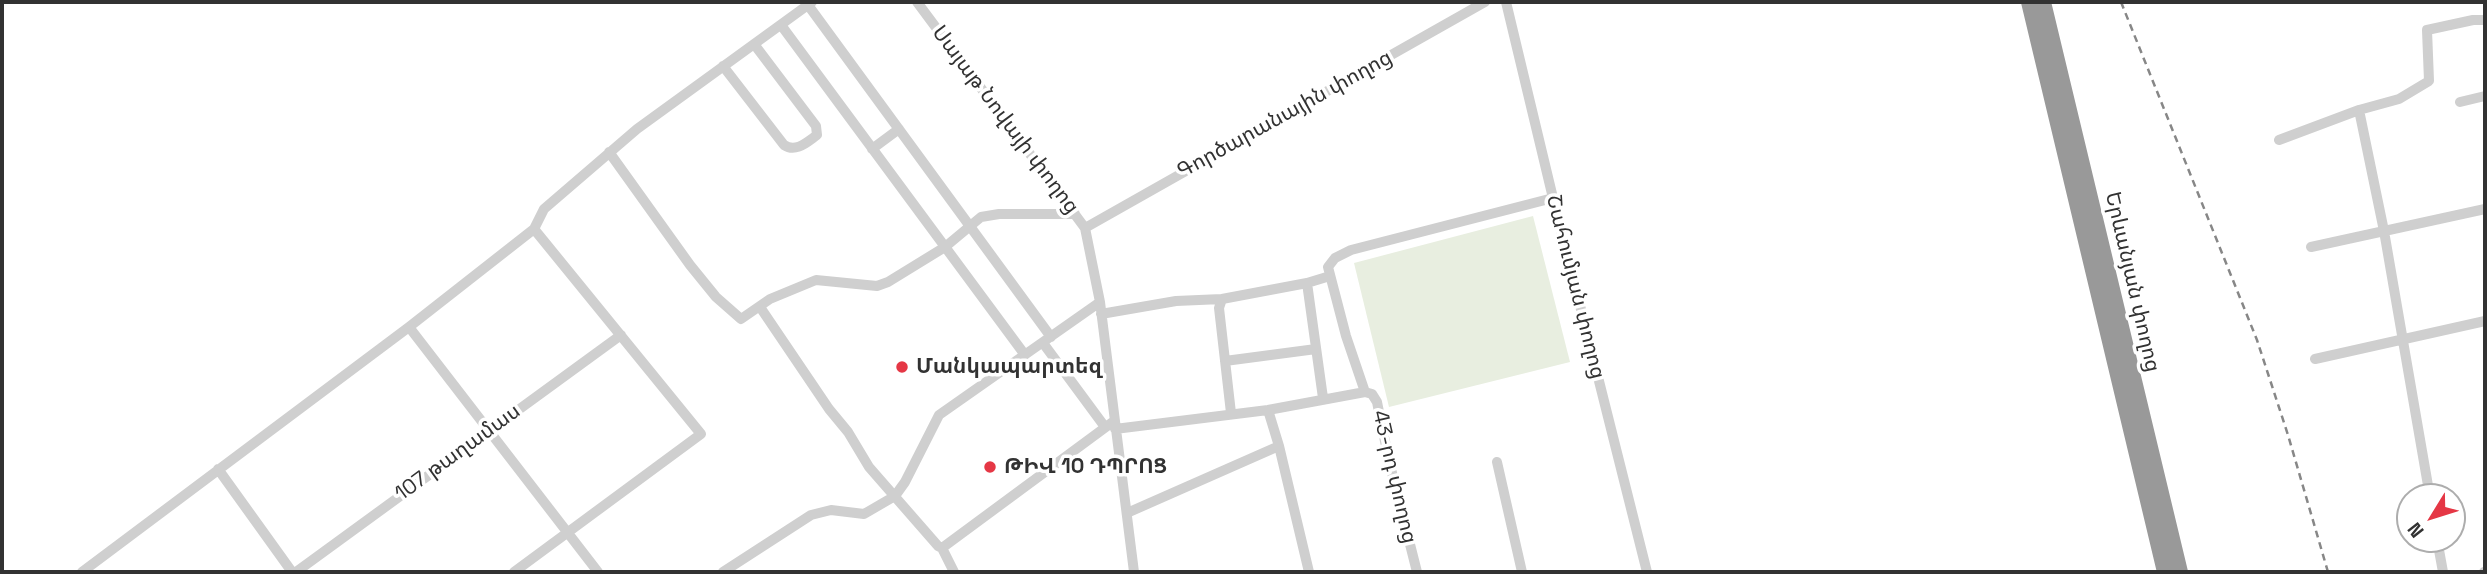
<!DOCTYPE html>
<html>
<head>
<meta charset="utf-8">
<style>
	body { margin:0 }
	#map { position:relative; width:2487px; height:574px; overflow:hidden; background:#fff; font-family:"Space Grotesk",sans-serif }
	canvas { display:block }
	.frame { position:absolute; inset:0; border:4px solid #323232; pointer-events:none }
	.north { position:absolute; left:2396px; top:483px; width:70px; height:70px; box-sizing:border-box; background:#fff; border:2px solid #adadad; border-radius:50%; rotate:232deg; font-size:19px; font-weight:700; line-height:28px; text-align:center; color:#323232 }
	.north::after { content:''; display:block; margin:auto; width:24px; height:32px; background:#e53745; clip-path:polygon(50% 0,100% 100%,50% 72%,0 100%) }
</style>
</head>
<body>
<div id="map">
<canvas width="2487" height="574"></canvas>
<div class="frame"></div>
<div class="north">N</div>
</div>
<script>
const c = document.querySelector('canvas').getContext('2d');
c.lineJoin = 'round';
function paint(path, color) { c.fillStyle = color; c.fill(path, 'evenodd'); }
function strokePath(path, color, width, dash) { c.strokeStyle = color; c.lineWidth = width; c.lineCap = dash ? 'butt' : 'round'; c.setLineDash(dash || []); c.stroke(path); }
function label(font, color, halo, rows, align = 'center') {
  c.font = font + ' "Space Grotesk","Noto Sans Armenian",sans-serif'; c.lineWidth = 7; c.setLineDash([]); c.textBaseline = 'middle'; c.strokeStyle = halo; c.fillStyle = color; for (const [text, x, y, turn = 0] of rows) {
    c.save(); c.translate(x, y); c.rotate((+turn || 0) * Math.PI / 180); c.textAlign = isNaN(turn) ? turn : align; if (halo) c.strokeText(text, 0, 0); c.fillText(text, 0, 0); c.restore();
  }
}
const green = new Path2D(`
	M1533 216 1570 362 1389 407 1354 263Z`);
const minor = new Path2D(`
	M917 2 1085 228 1100 302 1134 572
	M1506 2 1553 198 1647 572
	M808 5 1051 337
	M781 25 1025 355
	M723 66 784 145C796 153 807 142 817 135L816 126 754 44
	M2460 102 2485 96
	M2359 110 2384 231 2430 497
	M2279 140 2359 110 2399 99 2429 81 2427 30 2473 20H2485
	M872 149 899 129
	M609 152 690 265 716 297 741 319 770 299 816 280 877 286 888 282 945 247 981 217 999 214H1075
	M1085 228 1485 2
	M2311 247 2485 209
	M1307 283 1323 398
	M760 307 829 409 848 432 869 467 938 546 942 548 1114 421
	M1101 314 1176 301 1222 299
	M409 327 598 572
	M1043 343 1105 427
	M2315 359 2485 321
	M1225 361 1316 349
	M1268 410 1279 446 1309 572
	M1231 413 1219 308 1222 299 1307 283 1330 276
	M1115 429 1268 410 1365 392
	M1497 462 1522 572
	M218 469 292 572
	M1127 513 1279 446
	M2437 539 2443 572
	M942 548 954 572
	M82 572 409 327 534 229 544 209 637 129 812 2
	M296 572 621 335
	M514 572 701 434 534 229
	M723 572 811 515 831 510 864 514 895 496 905 482 939 415 1100 302
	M1417 572 1389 461 1377 402 1372 394 1365 392 1346 336 1328 267 1335 258 1351 250 1553 198
	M2484 572H2485`);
const highway = new Path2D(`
	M2029 2 2165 572
	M2043 2 2180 572`);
const rail = new Path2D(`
	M2121 2 2257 340 2288 435 2328 572`);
const markers = [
	[902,367,7,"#e53745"],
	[990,467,7,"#e53745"]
];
const streetNames = [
	["Գործարանային փողոց",1285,115,-29],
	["Սայաթ Նովայի փողոց",1005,120,53],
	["Երևանյան փողոց",2132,282,77],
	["Շահումյան փողոց",1575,287,76],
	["107 թաղամաս",458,453,-36],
	["43-րդ փողոց",1394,477,77]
];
const poiNames = [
	["Մանկապարտեզ",916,367],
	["ԹԻՎ 10 ԴՊՐՈՑ",1004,467]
];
paint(green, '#e8eee0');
strokePath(minor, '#cfcfcf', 10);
strokePath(highway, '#999', 16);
strokePath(rail, '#878787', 2.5, [7, 5]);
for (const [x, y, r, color] of markers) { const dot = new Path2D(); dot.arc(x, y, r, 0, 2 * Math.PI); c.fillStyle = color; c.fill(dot); strokePath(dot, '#fff', 2.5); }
label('21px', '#323232', '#fff', streetNames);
label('bold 21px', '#323232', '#fff', poiNames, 'left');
</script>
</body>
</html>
